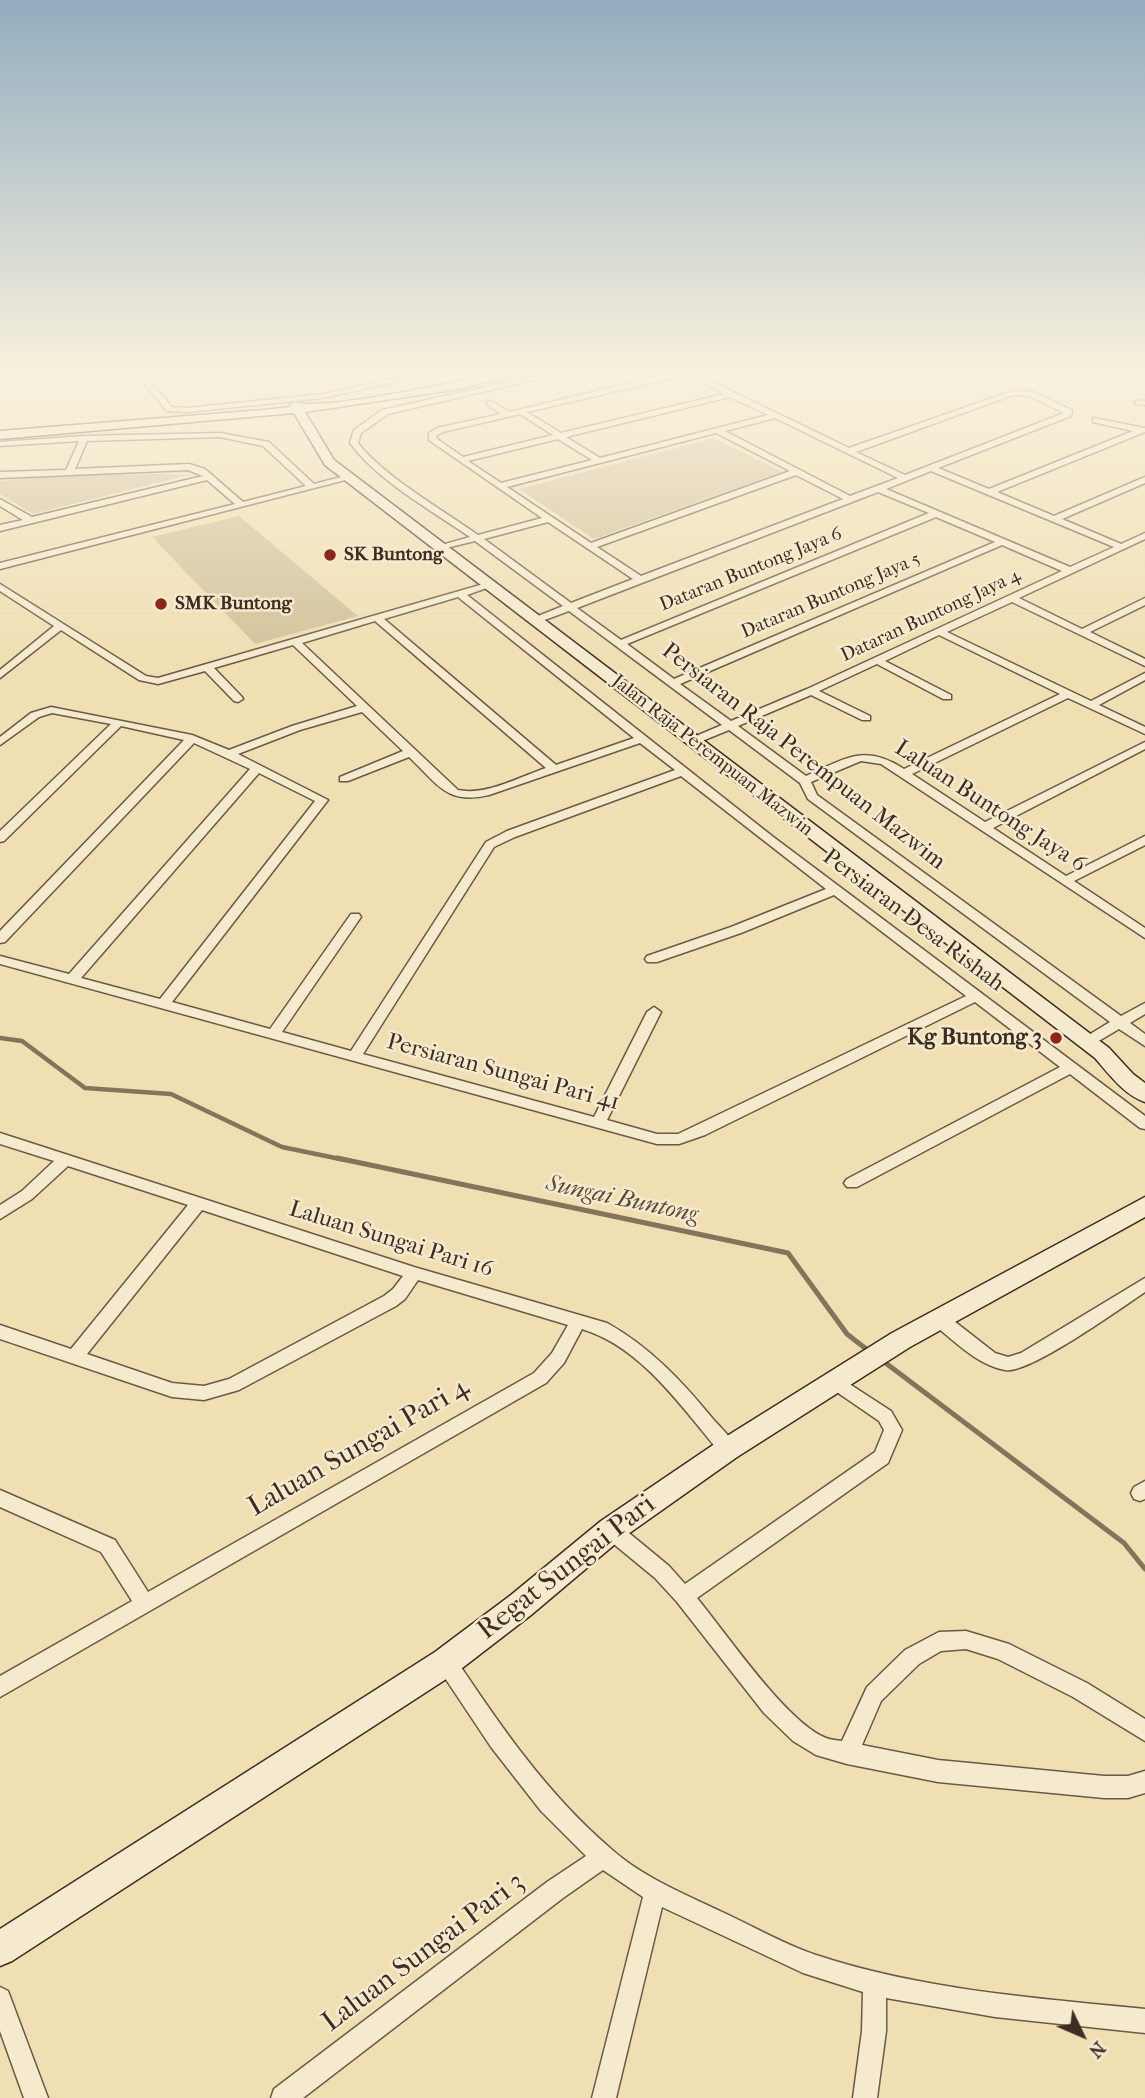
<!DOCTYPE html>
<html>
<head>
<meta charset="utf-8">
<style>
	body { margin:0 }
	#map { position:relative; width:1145px; height:2098px; overflow:hidden; background:#f0dfb3; font-family:"IM FELL French Canon",serif }
	canvas { display:block }
	.north { position:absolute; left:1047px; top:2000px; width:70px; height:70px; -webkit-text-stroke:5px #f5eace; paint-order:stroke; rotate:134deg; font-size:19px; font-weight:700; line-height:28px; text-align:center; color:#3f2c22 }
	.north::after { content:''; display:block; margin:auto; width:24px; height:32px; background:#3f2c22; clip-path:polygon(50% 0,100% 100%,50% 72%,0 100%) }
</style>
</head>
<body>
<div id="map">
<canvas width="1145" height="2098"></canvas>
<div class="north">N</div>
</div>
<script>
const c = document.querySelector('canvas').getContext('2d');
c.lineJoin = 'round';
function paint(path, color) { c.fillStyle = color; c.fill(path, 'evenodd'); }
function strokePath(path, color, width, dash) { c.strokeStyle = color; c.lineWidth = width; c.lineCap = dash ? 'butt' : 'round'; c.setLineDash(dash || []); c.stroke(path); }
function label(font, color, halo, rows, align = 'center') {
  c.font = font + ' "IM FELL French Canon",serif'; c.lineWidth = 5; c.setLineDash([]); c.textBaseline = 'middle'; c.strokeStyle = halo; c.fillStyle = color; for (const [text, x, y, turn = 0] of rows) {
    c.save(); c.translate(x, y); c.rotate((+turn || 0) * Math.PI / 180); c.textAlign = isNaN(turn) ? turn : align; if (halo) c.strokeText(text, 0, 0); c.fillText(text, 0, 0); c.restore();
  }
}
const green = new Path2D(`
	M714 438 782 472 594 539 519 489Z
	M157 474 187 475 33 514 0 494V481L52 476Z
	M239 516 358 616 255 644 152 537Z`);
const streamFar1 = new Path2D(`
	M0 1038 22 1041 85 1088 171 1094 282 1147 345 1160`);
const stream = new Path2D(`
	M337 1158 788 1253 847 1334 870 1352
	M883 1361 1124 1543 1145 1569`);
const street = new Path2D(`
	M134 371H141L172 407 187 408 323 394 429 371H444L323 398 187 412 167 411Z
	M557 371H572L388 414 361 433 358 443C383 476 443 510 478 535L542 518 429 440V433L437 428 501 414 488 405V401H491L509 412 680 371H690L849 448 1012 391 1033 392 1072 410 1071 416 938 468 989 489 1133 431 1093 422V418L1145 428V432L997 492 1054 516 1145 477V483L1062 519 1121 544 1145 533V539L1019 598 1082 629 1145 598V605L1090 632 1145 659V666L1012 602 947 632 1091 701 1145 673V680L1099 705 1145 727V734L1068 698 912 774 985 822 1145 742V749L993 828 1066 876 1145 836V845L1074 881 1145 928V938L881 764 861 761 811 782 817 795 1121 1016 1145 1003V1014L1130 1023 1145 1034V1046L1119 1029 1092 1045H1082L1080 1042 1082 1039 1110 1022 808 799 800 783 729 730 697 743H689V739L722 725 569 611 539 622H533V618L563 606 475 541 438 550V546L470 537C432 511 377 480 350 443L354 430 382 410ZM686 375 724 394 561 433 527 412ZM1013 395 1029 396 1064 413 905 475 856 452ZM730 397 768 415 600 458 566 437ZM520 414 553 435 463 457 437 439 436 436 443 432ZM775 418 898 478 850 496 725 431ZM716 433 790 471 591 543 507 487ZM558 439 592 460 501 483 468 461ZM931 471 1114 547 1070 567 886 489ZM796 475 843 499 641 576 597 547ZM878 492 929 513 621 640 577 608ZM936 517 995 542 674 679 627 644ZM548 522 633 579 571 603 484 539ZM1002 545 1062 571 807 689 731 721 680 684ZM939 635 1060 694 904 769C864 743 845 759 806 776L738 726 811 695 862 720H870V716L819 691 877 664 943 699H951V695L885 661Z
	M1139 400 1145 401V405L1136 404 1135 402Z
	M220 433 269 442 314 484 349 475 353 478 0 569V563L235 504 207 480 0 531V525L23 520 0 506V499L32 517 203 476 188 470 0 478V472L66 470 79 441 0 446V442L84 436ZM220 437 263 446 306 486 243 502 205 469 189 464 75 469 87 441Z
	M487 583 495 585 467 595 772 836 1145 1116V1129L1140 1128 1070 1074 857 1187H847L844 1183 847 1179 1060 1067 975 1002 705 1135 679 1144H657L0 964V956L69 974 250 769 194 743 5 942 0 943V931L184 740 121 726 4 841 0 842V831L111 724 52 713 39 717 0 745V737L31 713 51 707 192 735 229 750 292 726 357 706 293 645 214 668 242 697 243 699 238 702 234 701 205 671 158 684 139 680 61 630 0 678V670L54 626 0 591V584L146 676 158 678ZM458 597 634 738 556 765 384 619ZM375 621 546 768C519 777 486 796 458 790L302 643ZM362 712 403 751 340 777V781H348L409 757C438 784 446 805 489 795L640 743 675 770 507 831 486 842 351 1051 282 1032 361 917 359 914H351L270 1029 172 1002 328 800 238 754 300 730ZM259 773 315 801 160 999 81 978ZM681 776 826 889 731 927 647 956 645 959 647 962H657L741 933 834 895 966 996 678 1134H657L607 1120 661 1012 654 1007 647 1012 594 1117 363 1054 494 847 515 837Z
	M0 1133 414 1267 607 1323C650 1347 682 1381 713 1419 721 1428 732 1438 737 1449L734 1455 728 1457 722 1455C683 1409 642 1347 582 1329L564 1363 546 1383 0 1697V1676L132 1601 101 1552 0 1507V1490L115 1540 148 1592 534 1373 552 1353 568 1325 418 1280 405 1299 396 1306 239 1390 204 1400 172 1397 0 1339V1325L71 1349 188 1205 68 1166 32 1199 0 1219V1205L22 1191 54 1161 0 1144ZM202 1210 403 1276 393 1289 384 1296 229 1379 204 1386 172 1383 87 1354Z
	M1145 1278V1292C1121 1308 1028 1375 1005 1370 977 1365 955 1341 933 1324L931 1319 933 1314 939 1312 945 1314 995 1353 1008 1357 1021 1353Z
	M834 1374 891 1411 902 1430 888 1463 697 1598C726 1633 786 1722 826 1738 831 1740 837 1740 842 1741L867 1687 905 1650 939 1632 966 1631 1009 1644 1087 1683 1145 1719V1741L1073 1697 998 1659 966 1649 941 1651 919 1664 881 1701 862 1745 938 1760 1104 1776H1128L1145 1771V1793L1128 1798H1104L938 1782 847 1764 816 1755 793 1741 764 1713 677 1602 655 1578 604 1536 602 1530 604 1524 611 1522 618 1524 669 1566 685 1584 875 1452 884 1430 879 1421 828 1386 825 1381 828 1376Z
	M1145 1481V1499L1140 1501 1134 1499 1131 1493 1134 1487Z
	M446 1652 453 1655C499 1724 546 1793 610 1848 641 1876 682 1893 720 1911 751 1925 783 1944 816 1955 922 1990 1035 1998 1145 2009V2033L995 2017 886 1998V2031L877 2098H853L862 2031 863 1992 803 1973 662 1907 616 2098H592L643 1897 603 1870 563 1898 303 2098H271L274 2089 547 1882 586 1856 541 1811 491 1747 439 1669 436 1662 439 1655Z
	M0 1987 8 1991 48 2098H24L0 2031Z`);
const secondary = new Path2D(`
	M506 371H528L459 389 305 412 334 460 1109 1048 1133 1074 1145 1083V1102C1124 1095 1109 1074 1095 1058L325 465 294 413 0 439V431L263 410 290 407 291 403 295 402C321 412 470 379 506 371Z
	M1145 1197V1217L910 1347 737 1457 621 1539 531 1615 457 1672 12 1961 0 1966V1929L435 1652 511 1595 601 1521 719 1441 892 1333Z`);
const markers = [
	[330,555,7,"#8f2418"],
	[161,604,7,"#8f2418"],
	[1056,1038,7,"#8f2418"]
];
const farPoinames = [
	["SK Buntong",344,555],
	["SMK Buntong",175,604]
];
const farStreetnames = [
	["Dataran Buntong Jaya 6",751,570,-22],
	["Dataran Buntong Jaya 5",831,596,-23],
	["Dataran Buntong Jaya 4",931,616,-25],
	["Jalan Raja Perempuan Mazwin",712,756,38]
];
const streetNames = [
	["Persiaran Raja Perempuan Mazwim",803,757,38],
	["Laluan Buntong Jaya 6",990,807,33],
	["Persiaran Desa Rishah",913,921,37],
	["Persiaran Sungai Pari 41",503,1073,15],
	["Laluan Sungai Pari 16",391,1240,17]
];
const poiNames = [
	["Kg Buntong 3",1042,1038]
];
const waterNames = [
	["Sungai Buntong",622,1200,12]
];
const nearStreetnames = [
	["Laluan Sungai Pari 4",359,1448,-30],
	["Regat Sungai Pari",567,1568,-38],
	["Laluan Sungai Pari 3",424,1953,-37]
];
paint(green, '#d2c19a');
strokePath(streamFar1, '#85735c', 4.5);
strokePath(stream, '#85735c', 5);
strokePath(street, '#6b5946', 3);
strokePath(secondary, '#3f2c22', 3);
paint(street, '#f5eace');
paint(secondary, '#f5eace');
const sky = c.createLinearGradient(0, 0, 0, 665);
sky.addColorStop(0, '#93adbf');
sky.addColorStop(0.56, '#f8f1dd');
sky.addColorStop(1, '#f8f1dd00');
c.fillStyle = sky;
c.fillRect(0, 0, 1145, 665);
for (const [x, y, r, color] of markers) { const dot = new Path2D(); dot.arc(x, y, r, 0, 2 * Math.PI); c.fillStyle = color; c.fill(dot); strokePath(dot, '#f5eace', 2.5); }
label('bold 19px', '#3f2c22', '#f5eace', farPoinames, 'left');
label('19px', '#3f2c22', '#f5eace', farStreetnames);
label('23px', '#3f2c22', '#f5eace', streetNames);
label('bold 23px', '#3f2c22', '#f5eace', poiNames, 'right');
label('italic 24px', '#5c4a3a', '#f5eace', waterNames);
label('28px', '#3f2c22', '#f5eace', nearStreetnames);
</script>
</body>
</html>
